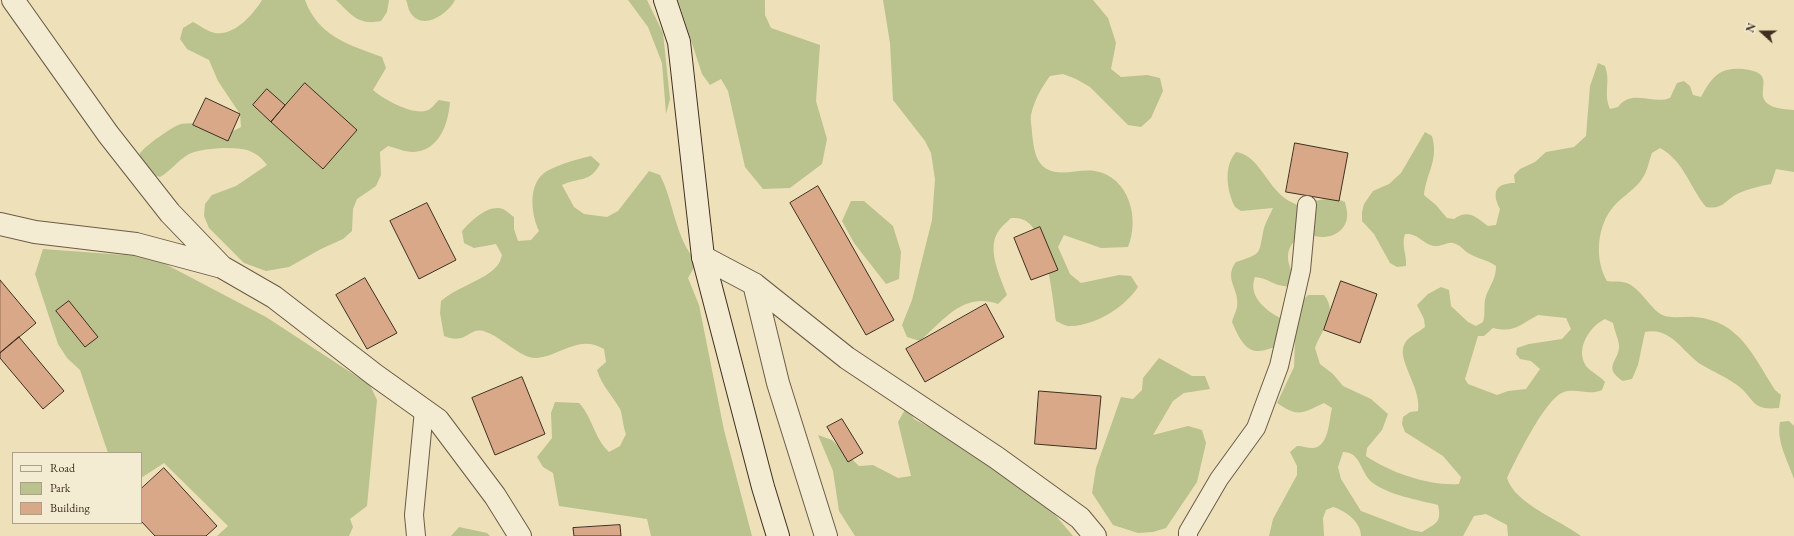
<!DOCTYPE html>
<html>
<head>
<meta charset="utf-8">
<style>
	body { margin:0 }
	#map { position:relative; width:1794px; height:536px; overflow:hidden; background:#eee1b9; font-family:"EB Garamond",serif }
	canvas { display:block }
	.legend { position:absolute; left:12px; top:452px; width:130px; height:72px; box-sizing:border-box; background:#f4ecd2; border:1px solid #aca08b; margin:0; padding:5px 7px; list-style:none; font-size:12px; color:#3f2f21 }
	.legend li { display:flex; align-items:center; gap:8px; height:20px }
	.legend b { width:20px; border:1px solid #aca08b }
	.north { position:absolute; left:1742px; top:12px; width:40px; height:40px; -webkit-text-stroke:3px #f4ecd2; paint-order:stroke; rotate:291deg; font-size:11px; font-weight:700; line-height:16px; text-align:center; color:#3f2f21 }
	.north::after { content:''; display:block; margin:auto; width:14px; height:18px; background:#3f2f21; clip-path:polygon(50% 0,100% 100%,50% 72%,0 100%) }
</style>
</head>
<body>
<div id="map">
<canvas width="1794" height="536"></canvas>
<ul class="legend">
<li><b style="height:5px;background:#f4ecd2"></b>Road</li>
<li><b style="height:11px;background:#bac28e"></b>Park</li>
<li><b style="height:11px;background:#d9a888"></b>Building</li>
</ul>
<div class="north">N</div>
</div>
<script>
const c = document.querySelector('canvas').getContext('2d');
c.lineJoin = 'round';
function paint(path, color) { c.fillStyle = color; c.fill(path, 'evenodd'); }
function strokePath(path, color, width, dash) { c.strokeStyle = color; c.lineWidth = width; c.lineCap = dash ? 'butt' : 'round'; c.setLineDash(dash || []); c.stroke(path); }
const green = new Path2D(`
	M262 0H305C318 36 349 45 382 57L386 68 373 90C384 100 417 118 430 109 433 107 436 102 439 100L450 102C448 125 439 151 413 152 405 152 396 148 388 146L380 152 381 175 376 186 357 199 353 209 352 231 343 239 321 249 289 267 266 271 244 263 209 228 204 216 205 204 212 195 236 186 267 165C262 158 256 153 247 150 234 146 201 148 189 154 178 160 172 170 160 177L148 173 140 165V153C147 145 171 127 181 124 197 121 216 128 231 132L241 127 240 114 218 81 209 60 187 49 180 39 183 28 193 22C199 25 208 32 215 33 234 36 253 15 262 0Z
	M336 0H389L387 12 381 21C358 26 351 14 336 0Z
	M406 0H455C448 14 422 32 410 12 408 9 408 4 406 0Z
	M628 0H647L663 33 670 99 666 114 662 63 648 27Z
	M678 0H765V15L771 28 820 45 816 101 827 139 822 164 790 188 763 189 745 167 728 91 721 79 710 85 702 74Z
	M883 0H1093L1108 18 1116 43 1111 69 1121 77 1147 75 1160 78 1163 91 1151 118 1141 127 1128 125 1090 87 1076 79 1063 74 1050 76C1041 88 1034 101 1031 115 1030 120 1032 127 1032 133 1034 149 1035 168 1055 172 1067 174 1082 169 1095 171 1129 177 1140 218 1128 247L1101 248 1064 235 1058 247 1070 274 1081 283 1119 275 1131 276 1138 287C1124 308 1096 325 1071 326 1066 327 1061 323 1056 321 1053 299 1046 229 1024 220 1020 218 1015 218 1011 218 1008 221 1003 225 1000 229 985 247 1000 276 1007 295L998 304C963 292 944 320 920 341L907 337 902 325 912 300 932 220 935 179 931 153 925 141 893 100 890 43Z
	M1598 63 1605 66C1611 82 1603 93 1610 109L1618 107C1631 88 1653 105 1670 98L1677 83 1684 81 1690 86 1693 95 1701 97C1712 77 1719 67 1744 69 1749 70 1757 71 1761 75 1765 80 1763 85 1763 90 1760 108 1781 109 1794 110V172L1776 169 1771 184C1759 186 1748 189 1737 194 1724 201 1723 210 1706 207 1690 188 1684 161 1660 148L1652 153C1648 164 1647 174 1639 183 1631 192 1621 198 1614 206 1597 225 1594 259 1607 281 1612 282 1616 281 1622 282 1637 283 1648 305 1659 313 1669 320 1684 316 1695 317 1740 321 1753 356 1775 390L1781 395 1779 408C1750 411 1756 399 1737 385 1726 377 1714 372 1702 365 1683 353 1671 326 1645 332L1638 365 1632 379 1623 381C1601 367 1620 361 1619 345 1618 337 1614 330 1613 323L1605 319C1589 327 1575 349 1586 366 1591 372 1600 376 1605 382L1602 390C1589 396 1578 388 1564 392 1545 398 1516 460 1507 478 1515 504 1560 520 1581 536H1508L1507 525 1486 514 1474 516 1463 536H1361C1361 522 1346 511 1333 507L1326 510 1323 518 1324 536H1269L1273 519 1297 475V466L1290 452 1297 446C1302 446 1307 448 1313 448 1329 447 1329 420 1332 408L1324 403C1302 413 1299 418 1277 403L1294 367 1295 341C1261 349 1250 366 1232 322 1233 317 1236 312 1237 307 1240 289 1223 279 1236 262 1264 253 1258 254 1264 228 1266 221 1270 215 1273 208L1241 211 1235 207C1227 191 1223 167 1236 152 1256 155 1264 178 1278 192 1284 199 1291 202 1299 206 1315 201 1329 195 1345 202 1346 207 1348 213 1347 218 1344 236 1324 240 1311 235 1307 236 1299 237 1296 240 1283 251 1288 267 1296 278L1293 285C1278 290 1270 278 1255 277 1247 297 1268 313 1285 320L1308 295H1324C1339 313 1321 331 1315 348L1320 364 1333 374 1343 386 1371 399 1388 414 1382 430 1367 448 1366 456C1391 473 1429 486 1459 484L1461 477 1443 456 1405 432 1402 424 1403 417 1410 412 1418 411C1422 387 1395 359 1405 343 1409 336 1419 332 1425 327L1424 319 1417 305 1428 294 1441 287 1449 290 1451 306 1468 322 1476 326 1483 322C1486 313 1483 305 1486 296 1490 285 1496 279 1496 266 1488 260 1478 259 1468 253 1463 250 1461 245 1453 243 1447 242 1441 247 1435 246 1423 245 1419 233 1405 234 1401 246 1407 254 1406 266L1397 267 1390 263 1374 234 1362 221V212L1364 204 1373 191 1389 184 1401 173 1425 132 1432 136C1439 161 1426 173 1424 195L1436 205 1447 218 1454 219C1469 209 1475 217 1488 226L1496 225 1500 209C1491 192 1496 183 1515 183L1514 175 1520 169 1535 162 1546 152 1574 147 1586 136 1590 86ZM1538 315 1566 318 1571 329 1562 339 1529 344 1517 348 1516 354 1520 359 1531 361 1540 369 1526 389 1508 391 1497 395 1468 384 1465 379 1478 336H1484L1493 328C1515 333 1519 325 1538 315ZM1343 452C1362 452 1360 474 1373 483 1389 495 1418 500 1438 505 1442 523 1436 523 1422 532L1411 530 1361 511 1341 479 1338 467Z
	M591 156 600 164C590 183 579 177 562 185L574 207 584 214 607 217 618 211 649 171 660 175C674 202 675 239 697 262L688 278 699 305 724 430 752 536H651L647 519 559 506 553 473 543 467 537 457 552 438 551 413 555 402 579 403C593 418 594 438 609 452L620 446 626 434C623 427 622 412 620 409 612 395 602 386 597 370L606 362 604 349C579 334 562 355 537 358 521 359 503 338 486 332 469 325 468 346 444 336L440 313 441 301C457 287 485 280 497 266 500 263 501 258 502 255L496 244 474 248 464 243 462 231C471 221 488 204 503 209 507 211 511 215 514 217V229L518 241 531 240 539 231C531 214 527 183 547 171 560 164 577 159 591 156Z
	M851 201H864L893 226 901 252 899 279 886 284 854 243 842 221Z
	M43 249 152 257 266 317 370 385 377 400 367 506 350 519 353 527 349 536H217L228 526 164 463 141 478V453H108L80 370 67 358 58 344 35 274Z
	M1159 358 1192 376H1205L1210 389 1184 393 1173 401 1153 435 1188 426 1202 430 1206 443 1197 482 1166 528 1153 532 1138 533 1113 525 1092 493 1096 468 1121 397 1133 399 1142 390 1143 378Z
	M907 406 914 419 985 457 1051 510 1073 536H855L839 511 833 471 818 435 832 440 859 466 873 465 898 478 911 476 898 422Z
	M1789 421 1794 426V479C1788 461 1776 441 1780 422Z
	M459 527 487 533 490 536H451Z`);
const building = new Path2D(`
	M305 83 357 130 323 169 271 122Z
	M267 89 285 105 271 122 253 105Z
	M206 98 240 114 228 141 193 125Z
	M1295 143 1348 153 1339 201 1286 192Z
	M818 186 894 320 866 335 790 203Z
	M427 203 456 260 419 279 390 221Z
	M1040 227 1058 270 1031 280 1014 238Z
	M365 278 397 333 367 349 336 295Z
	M0 280 36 323 0 353Z
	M1341 281 1377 294 1360 343 1324 330Z
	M69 301 98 337 85 347 56 311Z
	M986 304 1004 337 925 382 906 349Z
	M19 337 64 391 43 409 0 358V353Z
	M522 377 545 434 495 455 472 398Z
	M1039 391 1101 396 1096 449 1035 444Z
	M842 419 863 453 848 462 827 427Z
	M164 468 217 526 206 536H155L141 521V489Z
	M620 525 621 536H574L573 528Z`);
const lane = new Path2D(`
	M416 536 414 515 424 410
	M1188 536V532L1219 479 1256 428 1279 366 1301 270 1307 205`);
const street = new Path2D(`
	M13 0 108 134 170 213 222 267 274 297 375 375 438 420 495 496 520 536
	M0 224 35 232 136 244 222 267
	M703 257 754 284 847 358 997 458 1080 518 1095 536
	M754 284 778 383 826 536`);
const secondary = new Path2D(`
	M665 0 679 42 703 257 763 487 778 536`);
paint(green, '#bac28e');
paint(building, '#d9a888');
strokePath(building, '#3f2f21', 1);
strokePath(lane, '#6b5c47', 20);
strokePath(street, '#6b5c47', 24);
strokePath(secondary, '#3f2f21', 24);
strokePath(lane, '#f4ecd2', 18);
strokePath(street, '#f4ecd2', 22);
strokePath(secondary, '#f4ecd2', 22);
</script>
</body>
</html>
